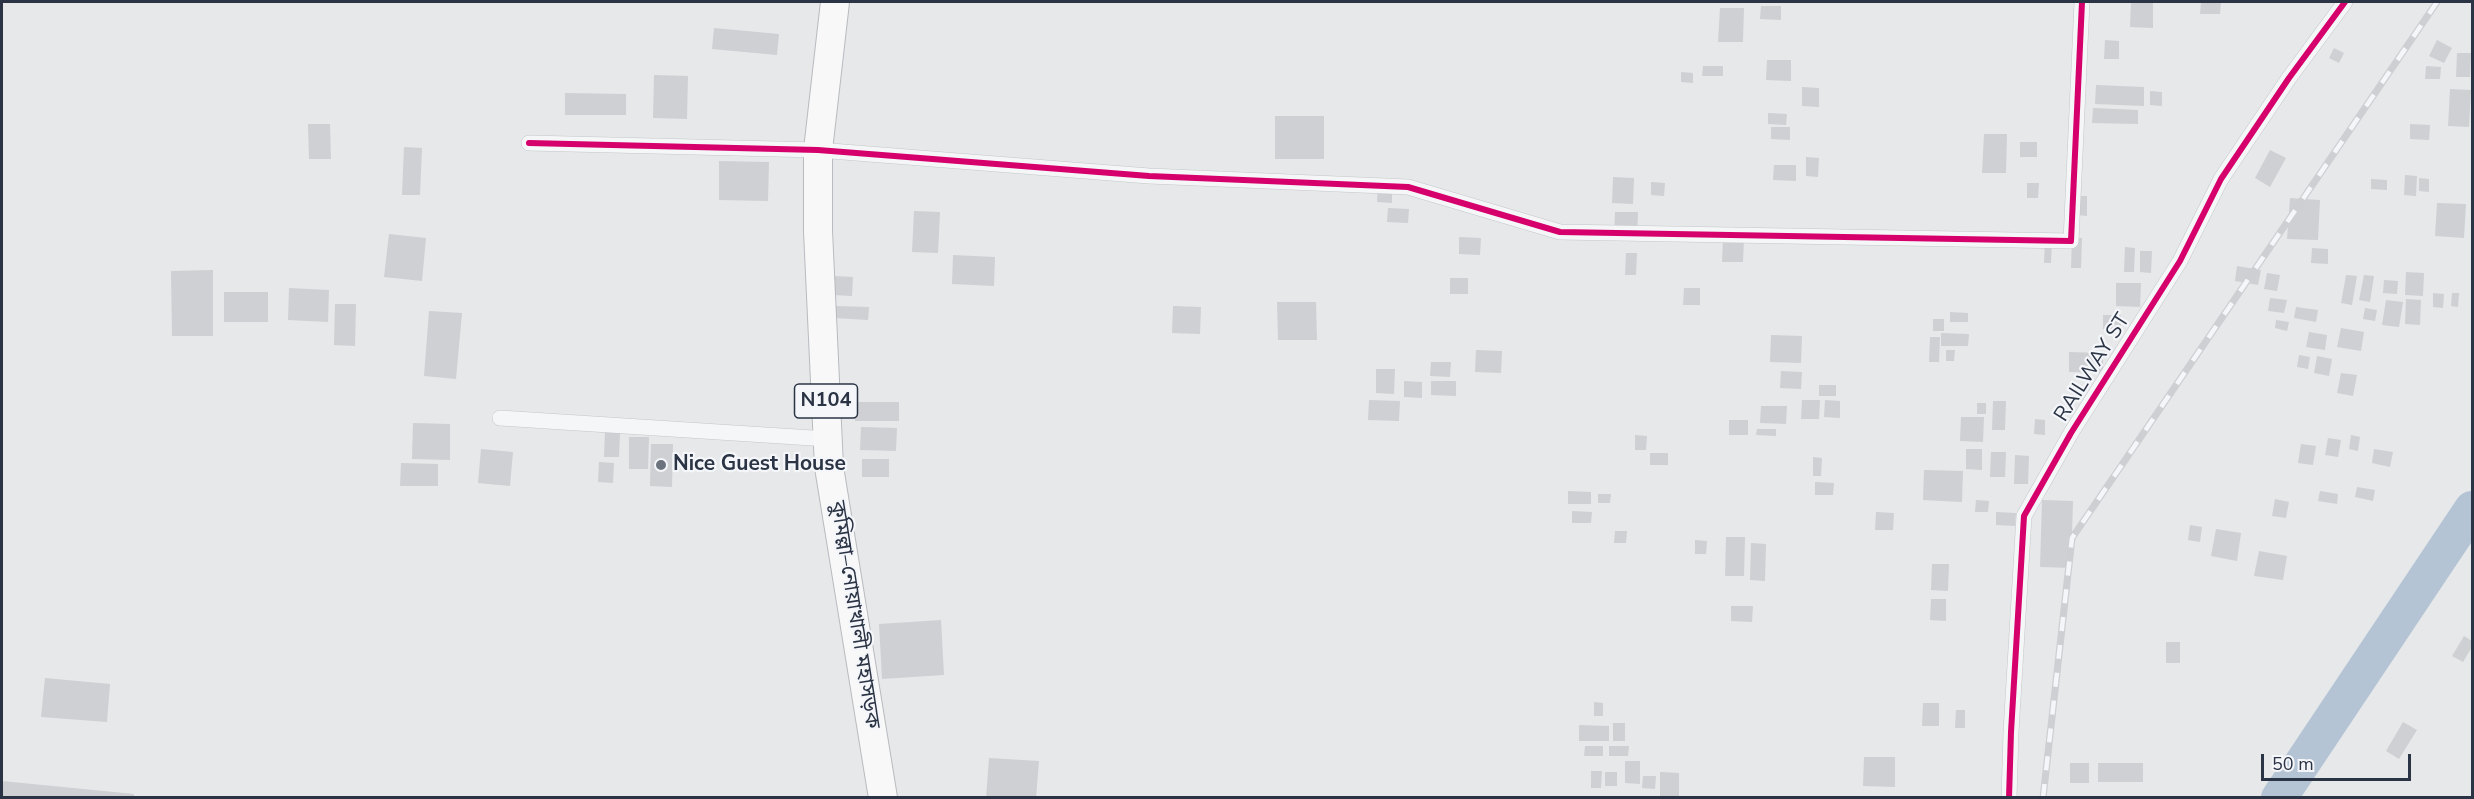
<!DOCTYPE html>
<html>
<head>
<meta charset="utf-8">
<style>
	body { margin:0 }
	#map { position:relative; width:2474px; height:799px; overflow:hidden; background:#e6e8ea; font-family:"Nunito Sans",sans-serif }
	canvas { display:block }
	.frame { position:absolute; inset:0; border:3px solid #2b3445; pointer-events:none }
	.scale { position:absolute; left:2261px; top:754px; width:150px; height:27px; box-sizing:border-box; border:3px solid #2b3445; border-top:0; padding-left:8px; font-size:18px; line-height:21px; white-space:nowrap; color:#2b3445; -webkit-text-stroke:4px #f4f6f9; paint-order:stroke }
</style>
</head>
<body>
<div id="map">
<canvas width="2474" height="799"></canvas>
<div class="frame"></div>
<div class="scale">50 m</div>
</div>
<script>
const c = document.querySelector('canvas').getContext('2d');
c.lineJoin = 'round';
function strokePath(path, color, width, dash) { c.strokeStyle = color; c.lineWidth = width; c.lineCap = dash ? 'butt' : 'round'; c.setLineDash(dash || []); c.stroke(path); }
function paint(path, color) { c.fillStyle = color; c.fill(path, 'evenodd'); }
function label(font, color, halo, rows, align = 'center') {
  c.font = font + ' "Nunito Sans","Noto Sans Bengali",sans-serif'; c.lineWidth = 4.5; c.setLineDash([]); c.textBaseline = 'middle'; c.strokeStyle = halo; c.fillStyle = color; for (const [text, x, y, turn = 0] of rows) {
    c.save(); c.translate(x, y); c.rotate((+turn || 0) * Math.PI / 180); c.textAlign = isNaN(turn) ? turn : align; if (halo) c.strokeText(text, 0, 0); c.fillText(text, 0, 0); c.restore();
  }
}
const river = new Path2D(`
	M2279 798 2472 509`);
const building = new Path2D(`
	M2131 2H2153V28L2130 27Z
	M2201 2H2221L2220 14H2200Z
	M1761 6H1781V20L1760 19Z
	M1720 8H1744L1743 42H1718Z
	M714 28 779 34 777 55 712 49Z
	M2105 40 2119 41V59H2104Z
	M2437 40 2452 48 2444 63 2429 56Z
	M2334 48 2344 53 2339 63 2329 58Z
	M2457 53H2471L2470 77H2456Z
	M1767 60H1791V81L1766 80Z
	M1703 66H1723V76H1702Z
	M2426 66 2441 67 2440 79H2425Z
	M1681 72 1693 73V83L1681 82Z
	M654 75 688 76 687 119 653 118Z
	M2096 85 2144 87V106L2095 104Z
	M1802 87 1819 88V107L1802 106Z
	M2450 89 2471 90 2469 127 2448 126Z
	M2150 91 2162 92V106L2150 105Z
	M565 93 626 94V115H565Z
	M2093 108 2138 110V124L2092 123Z
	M1768 113 1787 114 1786 125 1768 124Z
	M1275 116H1324V159H1275Z
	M308 124H330L331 159H309Z
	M2410 124 2430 125 2429 140 2410 139Z
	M1771 127H1790V140L1771 139Z
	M1984 134H2007L2006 173H1982Z
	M2020 142H2037V157H2020Z
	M404 147 422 148 420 195H402Z
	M2270 150 2286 158 2270 187 2255 178Z
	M1806 157 1819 158 1818 177 1806 176Z
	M719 161 769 162 768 201 719 200Z
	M1774 165H1796V181L1773 180Z
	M2405 175 2417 176 2416 196 2404 195Z
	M1613 177 1634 178 1633 204 1612 203Z
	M2419 178 2429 179V192L2419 191Z
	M2371 179 2387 180V190L2371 189Z
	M1651 182 1665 183 1664 196 1651 195Z
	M1378 183 1392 184V203L1377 202Z
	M2027 183H2039L2038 198H2027Z
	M2077 196H2087V216L2077 215Z
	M2290 198 2320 200 2318 240 2287 239Z
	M2437 203 2466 204 2464 238 2435 236Z
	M1388 208 1409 209 1408 223 1387 222Z
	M914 211 940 212 938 253 912 252Z
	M1615 212H1638L1637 239H1614Z
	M389 234 426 238 422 281 384 277Z
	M1459 237 1481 238 1480 255 1459 254Z
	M2072 238H2082L2081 268H2071Z
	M1723 239 1744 240 1743 262H1722Z
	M2045 241H2052L2051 263H2044Z
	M2125 247 2135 248 2134 272H2124Z
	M2312 248 2328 249V264L2311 263Z
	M2140 251H2152L2151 273 2140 272Z
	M1626 253H1637L1636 275H1625Z
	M953 255 995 257 994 286 952 284Z
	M2237 266 2261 270 2258 285 2235 281Z
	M213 270V336H172L171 271Z
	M2406 272 2424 273 2423 296 2405 295Z
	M2267 273 2280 275 2277 291 2264 289Z
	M2346 275 2357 276 2352 305 2341 303Z
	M2364 275 2374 276 2370 302 2359 300Z
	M834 276 853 277 852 296 833 295Z
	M1450 278H1468V294H1450Z
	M2384 280 2398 281 2397 294 2383 293Z
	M2116 283H2141L2140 307 2116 306Z
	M289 288 329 290 328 322 288 320Z
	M1684 288H1700V305H1683Z
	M224 292H268V322H224Z
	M2433 293 2444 294 2443 308 2433 307Z
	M2452 293H2459L2458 307 2451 306Z
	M2270 298 2287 300 2284 313 2268 311Z
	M2406 299 2421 300 2420 325 2405 324Z
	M2386 300 2403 302 2399 327 2382 325Z
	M1277 302H1316L1317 340H1278Z
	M335 304H356L355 346 334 345Z
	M835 306 869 307 868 320 834 318Z
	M1173 306 1201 307 1200 334 1172 333Z
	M2296 307 2318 310 2316 322 2294 318Z
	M2365 308 2377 310 2375 321 2363 319Z
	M429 311 462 313 456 379 424 376Z
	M1950 312 1968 313V322H1950Z
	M2103 315H2121V329H2103Z
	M1933 319H1944V331H1933Z
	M2276 320 2289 322 2287 331 2275 328Z
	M2341 328 2364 332 2361 351 2337 347Z
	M2309 332 2327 335 2325 350 2306 347Z
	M1941 333 1969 334 1968 346H1941Z
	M1771 335 1802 336 1801 363 1770 362Z
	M1930 337H1940L1939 362H1929Z
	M1476 350 1502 351 1501 373 1475 372Z
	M1946 350H1955L1954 361H1946Z
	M2069 352 2103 353V373L2069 372Z
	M2299 355 2310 357 2308 369 2297 367Z
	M2317 356 2332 359 2329 376 2314 373Z
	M1431 362H1451L1450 377 1430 376Z
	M1376 369H1395L1394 394 1376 393Z
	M1781 371 1802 372 1801 389 1780 388Z
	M2341 373 2357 375 2353 396 2337 393Z
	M1404 381 1422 382V398L1404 397Z
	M1431 381H1456V396L1431 395Z
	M1819 385H1836V396H1819Z
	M1369 400 1400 401 1399 421 1368 420Z
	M1802 400H1820L1819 419H1801Z
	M1825 400 1840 401V418L1824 417Z
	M1993 401H2006L2005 430H1992Z
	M855 402H899V421H855Z
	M1977 403H1986V414H1977Z
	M1761 406H1787L1786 424 1760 423Z
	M1961 417H1984L1983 442 1960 441Z
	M2035 419 2045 420V435L2034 434Z
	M1729 420H1748V435H1729Z
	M413 423 450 424V460L412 459Z
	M861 427 897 428 896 451 860 450Z
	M1757 429H1776V436L1756 435Z
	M605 432 620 433 619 457H604Z
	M1635 435 1647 436 1646 450H1635Z
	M2351 435 2360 437 2358 451 2349 449Z
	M629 437H649L648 469H629Z
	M2328 438 2341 440 2338 457 2325 455Z
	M651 444H673L672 487 650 486Z
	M2301 444 2316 446 2313 465 2298 463Z
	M481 449 513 452 510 486 478 483Z
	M1966 449H1982V470L1966 469Z
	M2374 449 2393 452 2390 467 2372 463Z
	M1991 452H2006L2005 477H1990Z
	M1650 453H1668V465H1650Z
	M2015 455 2029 456 2028 484H2014Z
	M1813 457 1822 458 1821 476H1813Z
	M862 459H889V477H862Z
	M599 462 614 463 613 483 598 482Z
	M401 463 438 464V486H400Z
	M1924 470 1963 471 1962 502 1923 500Z
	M1815 482 1834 483 1833 495H1815Z
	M2357 487 2375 490 2373 501 2355 497Z
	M1568 491 1591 492V504H1568Z
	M2320 491 2338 494 2337 504 2318 501Z
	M1598 494H1611L1610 503H1598Z
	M2275 499 2289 502 2286 518 2272 516Z
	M1976 500 1989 501 1988 512H1975Z
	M2042 500 2073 501 2071 568 2040 567Z
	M1572 511 1592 512 1591 523H1572Z
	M1876 512 1894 513 1893 530H1875Z
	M1996 512 2016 513 2015 526 1996 525Z
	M2190 525 2202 527 2200 542 2188 540Z
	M2216 529 2241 533 2237 561 2211 556Z
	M1615 531H1627L1626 543H1614Z
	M1726 537H1745L1744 576H1725Z
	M1695 540 1707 541 1706 554H1695Z
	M1751 543 1766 544 1765 581 1750 580Z
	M2259 551 2287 556 2283 580 2254 576Z
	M1932 564H1949L1948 591 1931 590Z
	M1931 599H1946V621L1930 620Z
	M1731 606H1753L1752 622 1731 621Z
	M941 620 944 675 882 679 879 624Z
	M2464 636 2472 641V647L2463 662 2452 656Z
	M2166 642H2180V663H2166Z
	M45 678 110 684 107 722 41 717Z
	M1594 702 1603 703V716H1594Z
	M1923 703H1939V726H1922Z
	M1956 710H1965V728H1955Z
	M2403 722 2417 730 2399 759 2386 751Z
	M1613 723H1625V741H1613Z
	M1579 725 1609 726V741H1579Z
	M1585 746H1603V756H1584Z
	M1609 746H1629L1628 756H1609Z
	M1864 757H1895V787L1863 786Z
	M989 758 1039 761 1036 798H986Z
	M1625 761H1640V784L1625 783Z
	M2070 763H2089V783H2070Z
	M2098 763H2143V782H2098Z
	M1591 771H1602L1601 788H1591Z
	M1605 772H1617V786H1605Z
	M1660 772 1679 773V798H1660Z
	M1643 776H1656L1655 789 1642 788Z
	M2 781 134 794V798H2Z`);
const street = new Path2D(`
	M529 143 818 150 1149 176 1408 187 1560 232 2071 241 2082 2
	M500 418 828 439
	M2009 798 2011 732 2024 516 2071 433 2180 261 2221 179 2289 78 2345 2`);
const highway = new Path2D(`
	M835 2 818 150V231L829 467 883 798`);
const rail = new Path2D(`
	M2043 798 2072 538 2437 2`);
const cycleway = new Path2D(`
	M529 143 818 150 1149 176 1408 187 1560 232 2071 241 2082 2
	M2009 798 2011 732 2024 516 2071 433 2180 261 2221 179 2289 78 2345 2`);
const markers = [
	[661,465,6,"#6c737f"]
];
const shields = [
	[826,401,63]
];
const shieldNames = [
	["N104",826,401]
];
const streetNames = [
	["RAILWAY ST",2093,368,-58],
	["কুমিল্লা–নোয়াখালী মহাসড়ক",854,615,81]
];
const poiNames = [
	["Nice Guest House",673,465]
];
strokePath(river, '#b4c4d5', 36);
paint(building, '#ced0d3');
strokePath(street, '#c4c6c8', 16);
strokePath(highway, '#b8bbbf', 30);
strokePath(street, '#f5f6f7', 15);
strokePath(highway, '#f8f8f8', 28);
strokePath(rail, '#cecfd2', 7);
strokePath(rail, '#f4f6f9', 4.5, [14]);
strokePath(cycleway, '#d6006c', 6);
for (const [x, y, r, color] of markers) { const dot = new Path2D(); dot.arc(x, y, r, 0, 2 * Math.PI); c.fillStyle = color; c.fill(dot); strokePath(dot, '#f4f6f9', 2); }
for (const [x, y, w] of shields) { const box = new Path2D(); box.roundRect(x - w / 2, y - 17, w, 34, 4.5); c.fillStyle = '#f4f6f9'; c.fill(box); strokePath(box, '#2b3445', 1.5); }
label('bold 20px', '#2b3445', null, shieldNames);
label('21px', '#2b3445', '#f4f6f9', streetNames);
label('bold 21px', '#2b3445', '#f4f6f9', poiNames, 'left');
</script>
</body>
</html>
